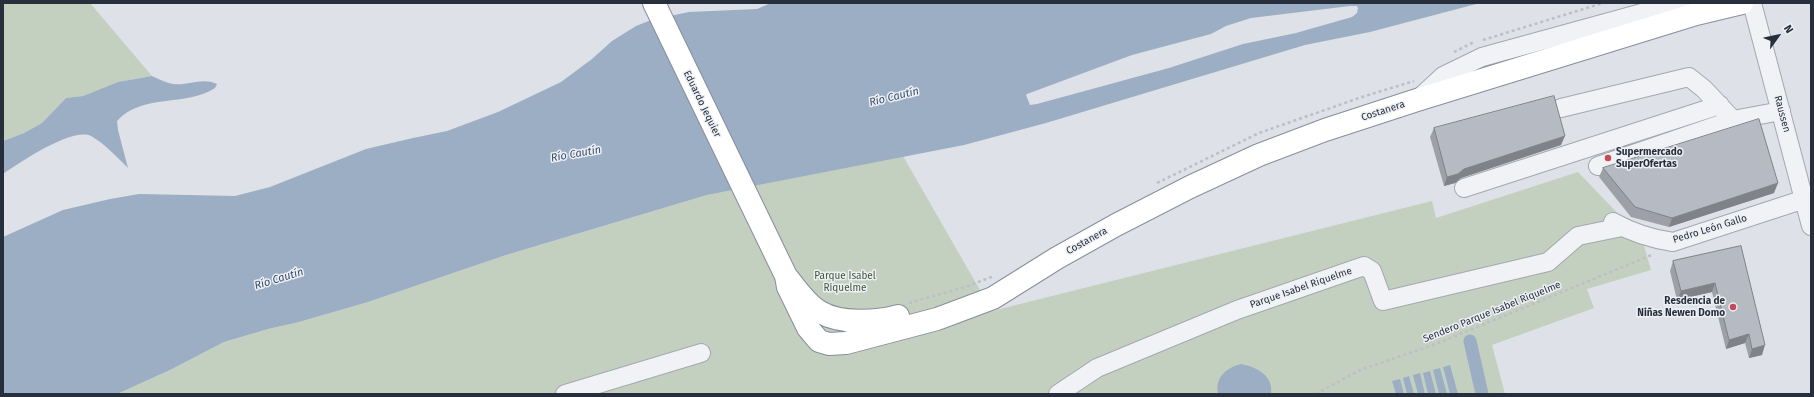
<!DOCTYPE html>
<html>
<head>
<meta charset="utf-8">
<style>
	body { margin:0 }
	#map { position:relative; width:1814px; height:397px; overflow:hidden; background:#dee1e7; font-family:"Fira Sans",sans-serif }
	canvas { display:block }
	.frame { position:absolute; inset:0; border:4px solid #282f3c; pointer-events:none }
	.north { position:absolute; left:1758px; top:16px; width:40px; height:40px; -webkit-text-stroke:3px #edf0f4; paint-order:stroke; rotate:57deg; font-size:11px; font-weight:700; line-height:16px; text-align:center; color:#282f3c }
	.north::after { content:''; display:block; margin:auto; width:14px; height:18px; background:#282f3c; clip-path:polygon(50% 0,100% 100%,50% 72%,0 100%) }
</style>
</head>
<body>
<div id="map">
<canvas width="1814" height="397"></canvas>
<div class="frame"></div>
<div class="north">N</div>
</div>
<script>
const c = document.querySelector('canvas').getContext('2d');
c.lineJoin = 'round';
function paint(path, color) { c.fillStyle = color; c.fill(path, 'evenodd'); }
function strokePath(path, color, width, dash) { c.strokeStyle = color; c.lineWidth = width; c.lineCap = dash ? 'butt' : 'round'; c.setLineDash(dash || []); c.stroke(path); }
function label(font, color, halo, rows, align = 'center') {
  c.font = font + ' "Fira Sans",sans-serif'; c.lineWidth = 3; c.setLineDash([]); c.textBaseline = 'middle'; c.strokeStyle = halo; c.fillStyle = color; for (const [text, x, y, turn = 0] of rows) {
    c.save(); c.translate(x, y); c.rotate((+turn || 0) * Math.PI / 180); c.textAlign = isNaN(turn) ? turn : align; if (halo) c.strokeText(text, 0, 0); c.fillText(text, 0, 0); c.restore();
  }
}
const green = new Path2D(`
	M3 3H90L152 76 118 82 83 96 66 98 42 123 24 133 3 141Z
	M903 156 992 311 1432 201 1436 218 1578 172 1626 222 1638 225 1651 270 1587 289 1594 308 1492 345 1505 394H117L170 370 224 342 268 329 299 322 368 302 506 255 707 195Z`);
const water = new Path2D(`
	M771 3H1480L1370 32 1305 45 1046 123 964 145 707 195 506 255 368 302 299 322 268 329 224 342 170 370 117 394H3V237L63 210 110 199 139 194 235 196 270 187 366 149 413 138 447 131 498 112 561 82 592 59 612 41 636 26 651 20 689 12 757 9ZM1350 6H1357L1358 8 1357 13 1352 17 1296 33 1243 44 1169 68 1037 104 1030 105 1026 95 1027 94 1132 55 1211 34 1226 26 1251 18Z
	M152 76C159 79 166 83 173 84 189 86 201 77 217 84L215 88C186 107 142 93 117 121L118 130 128 168C117 157 105 144 91 136 72 127 19 163 3 174V141L24 133 42 123 66 98 83 96 118 82Z
	M1241 364C1257 367 1274 376 1271 394H1218C1215 377 1226 368 1241 364Z
	M1450 365 1458 394H1450L1443 367Z
	M1440 368 1447 394H1439L1433 370Z
	M1430 371 1436 394H1428L1423 373Z
	M1420 373 1425 394H1418L1413 375Z
	M1409 376 1414 394H1407L1403 378Z
	M1400 379 1404 394H1396L1392 381Z`);
const canal = new Path2D(`
	M1470 341 1482 394`);
const path = new Path2D(`
	M1483 40 1603 3
	M1454 52 1474 42
	M1157 183 1259 133 1362 97 1414 81
	M909 303 968 286 994 276
	M1316 394 1360 370 1436 344 1654 254`);
const minor = new Path2D(`
	M1752 3 1811 226
	M1417 100 1443 76 1482 57 1653 10 1675 8 1696 14
	M1561 108 1689 77 1704 89 1733 120 1781 111
	M1598 166 1733 120
	M1464 188 1720 105
	M1613 222C1631 232 1652 239 1673 242L1811 197
	M565 394 701 353
	M1058 394 1097 368 1237 310 1364 266 1372 271 1383 301 1548 262 1578 236 1622 227`);
const highway = new Path2D(`
	M654 3 786 276C796 288 806 304 820 312 840 324 876 322 898 316
	M786 276 788 287 808 328 819 341 829 344 846 343 937 319 993 298 1057 258 1116 225 1190 187 1259 155 1325 130 1417 100 1696 14 1742 3`);
const wall = new Path2D(`
	M1434 128 1561 145 1461 178 1455 183 1444 186 1430 137Z
	M1603 168 1774 193 1669 227 1631 217 1599 177Z
	M1741 246 1762 355 1749 358 1745 343 1726 349 1712 292 1677 300 1670 271 1673 261Z`);
const shadedWall = new Path2D(`
	M1565 136 1561 145 1461 178 1455 183 1444 186 1447 177 1464 169Z
	M1778 183 1774 193 1669 227 1672 218Z
	M1715 283 1712 292 1677 300 1681 291Z
	M1749 334 1745 343 1726 349 1729 340Z
	M1765 345 1762 355 1749 358 1752 349Z`);
const building = new Path2D(`
	M1554 96 1565 136 1464 169 1458 174 1447 177 1434 128Z
	M1759 119 1778 183 1672 218 1635 207 1603 168Z
	M1741 246 1765 345 1752 349 1749 334 1729 340 1715 283 1681 291 1673 261Z`);
const markers = [
	[1608,158,4,"#c44b5a"],
	[1733,307,4,"#c44b5a"]
];
const streetNames = [
	["Eduardo Jequier",702,104,64],
	["Costanera",1383,111,-18],
	["Raussen",1782,114,75],
	["Pedro León Gallo",1710,229,-17],
	["Costanera",1087,241,-29],
	["Parque Isabel Riquelme",1301,288,-19],
	["Sendero Parque Isabel Riquelme",1492,312,-22]
];
const poiNames = [
	["Supermercado",1616,152],
	["SuperOfertas",1616,164],
	["Resdencia de",1725,301,"right"],
	["Niñas Newen Domo",1725,313,"right"]
];
const parkNames = [
	["Parque Isabel",845,276],
	["Riquelme",845,288]
];
const waterNames = [
	["Río Cautín",894,97,-14],
	["Río Cautín",576,154,-10],
	["Río Cautín",279,279,-17]
];
paint(green, '#c3d0c0');
paint(water, '#9baec4');
strokePath(canal, '#9baec4', 13);
strokePath(minor, '#a4a8b0', 20);
strokePath(highway, '#878e9c', 24);
strokePath(path, '#bcbfc5', 2.5, [3, 3]);
strokePath(minor, '#f0f2f5', 18);
strokePath(highway, '#fff', 22);
paint(wall, '#9da0a8');
paint(shadedWall, '#7f8288');
paint(building, '#b6bac3');
strokePath(building, '#7f8288', 1);
for (const [x, y, r, color] of markers) { const dot = new Path2D(); dot.arc(x, y, r, 0, 2 * Math.PI); c.fillStyle = color; c.fill(dot); strokePath(dot, '#edf0f4', 1.5); }
label('10px', '#282f3c', '#edf0f4', streetNames);
label('bold 10px', '#282f3c', '#edf0f4', poiNames, 'left');
label('10px', '#3c5737', '#edf0f4', parkNames);
label('italic 11px', '#364d6d', '#edf0f4', waterNames);
</script>
</body>
</html>
